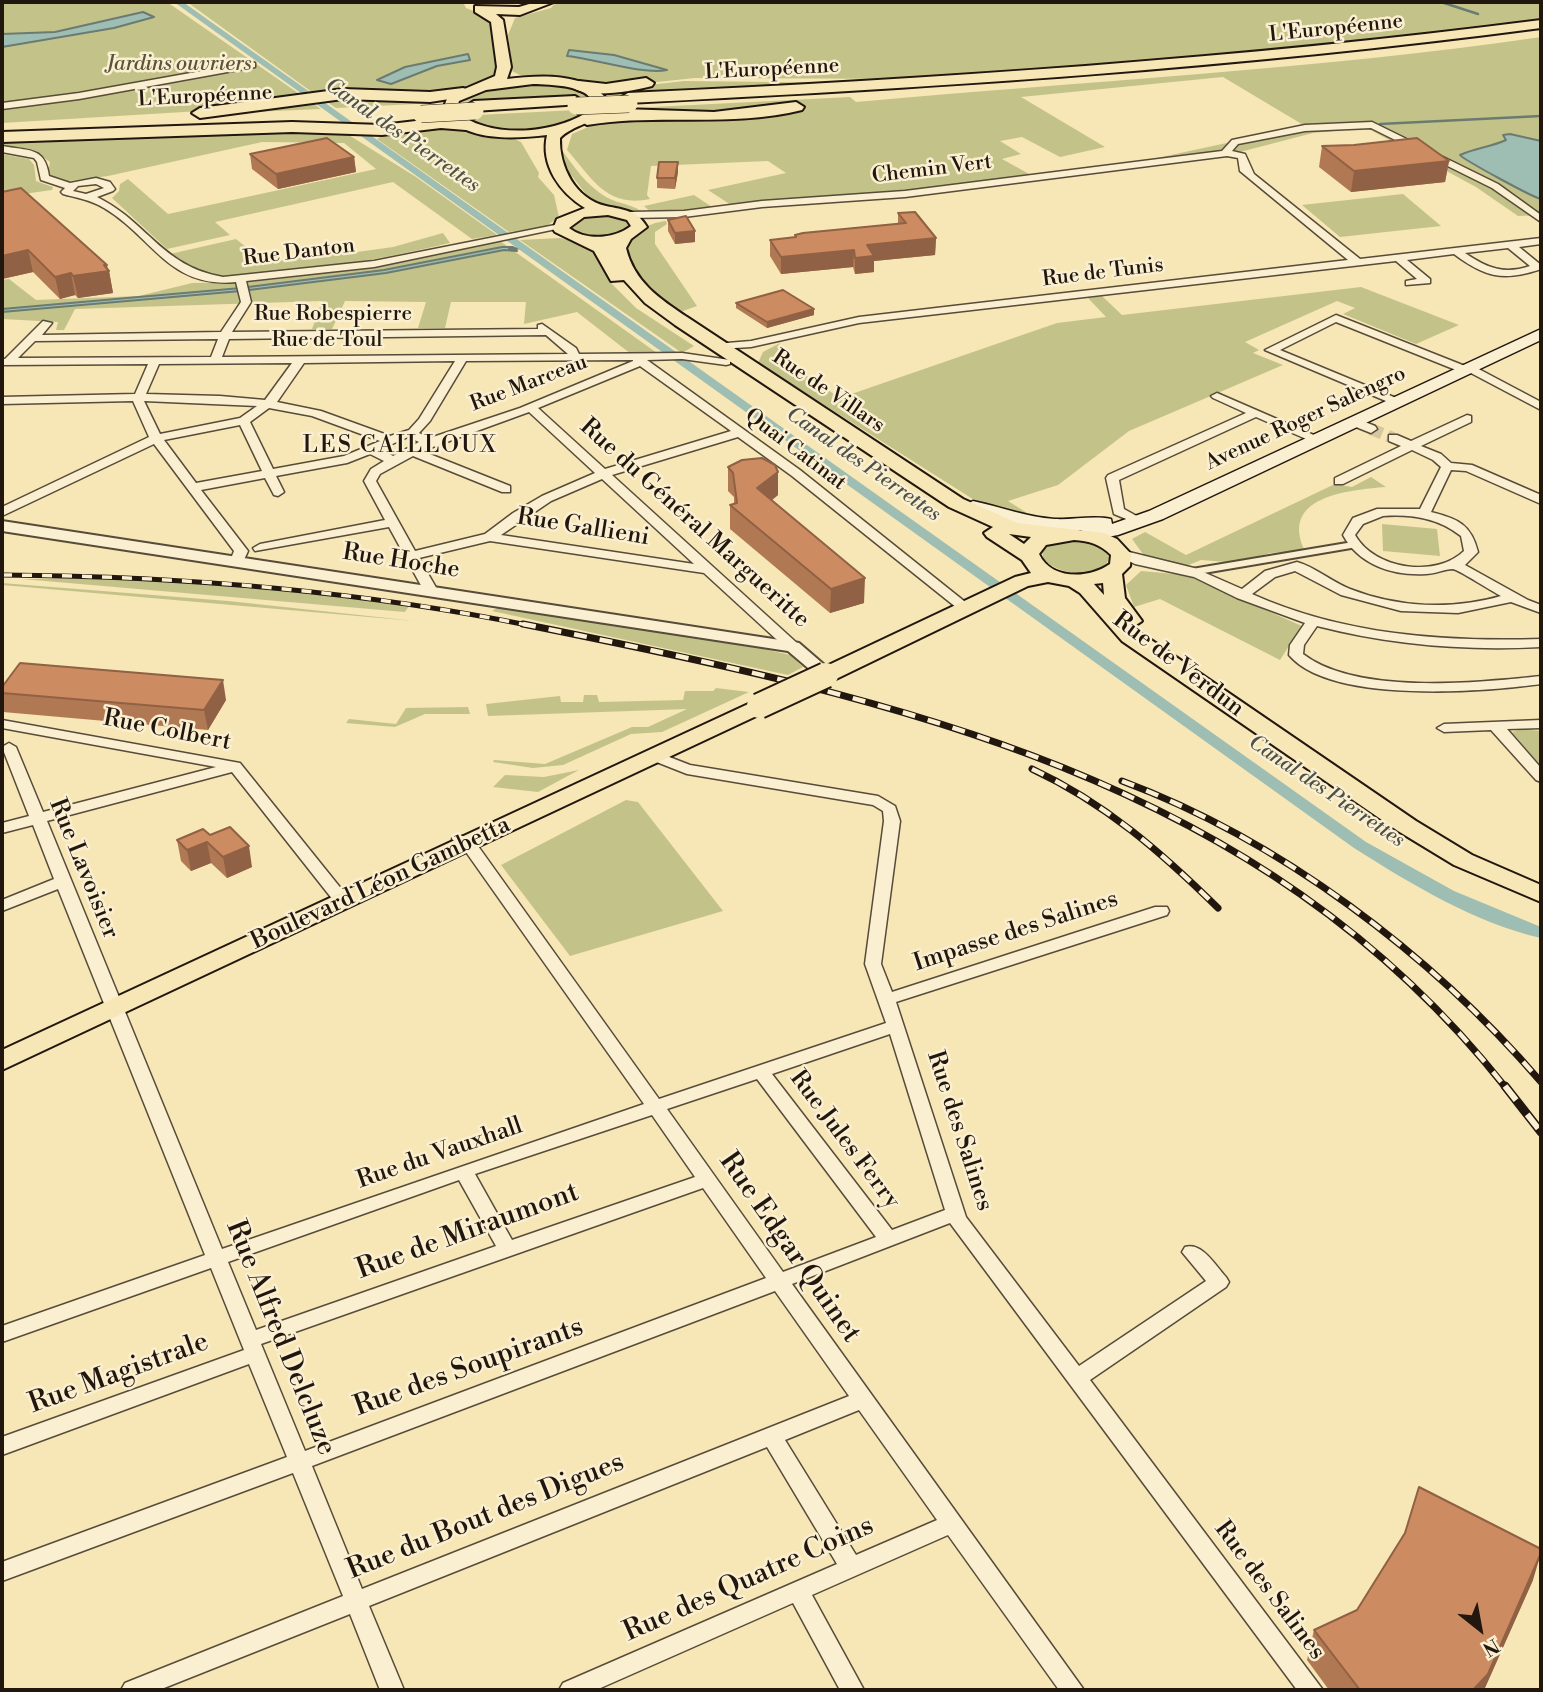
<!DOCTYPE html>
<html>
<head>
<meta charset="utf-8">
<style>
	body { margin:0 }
	#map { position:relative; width:1543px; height:1692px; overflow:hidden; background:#f7e6b6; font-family:"Libre Bodoni",serif }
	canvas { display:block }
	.frame { position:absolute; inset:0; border:4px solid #22170f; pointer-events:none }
	.north { position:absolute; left:1445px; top:1594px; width:70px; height:70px; -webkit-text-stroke:5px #faefd0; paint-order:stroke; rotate:149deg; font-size:19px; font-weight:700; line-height:28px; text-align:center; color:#22170f }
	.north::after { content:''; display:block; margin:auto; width:24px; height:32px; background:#22170f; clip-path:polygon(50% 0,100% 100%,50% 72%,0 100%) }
</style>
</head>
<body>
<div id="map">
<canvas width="1543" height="1692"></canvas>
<div class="frame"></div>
<div class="north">N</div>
</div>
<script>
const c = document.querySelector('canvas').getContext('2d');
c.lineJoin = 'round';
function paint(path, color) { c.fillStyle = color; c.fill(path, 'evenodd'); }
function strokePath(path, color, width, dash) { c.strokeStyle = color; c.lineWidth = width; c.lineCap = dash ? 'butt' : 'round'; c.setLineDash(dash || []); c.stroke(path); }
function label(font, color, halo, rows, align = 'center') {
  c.font = font + ' "Libre Bodoni",serif'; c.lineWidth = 5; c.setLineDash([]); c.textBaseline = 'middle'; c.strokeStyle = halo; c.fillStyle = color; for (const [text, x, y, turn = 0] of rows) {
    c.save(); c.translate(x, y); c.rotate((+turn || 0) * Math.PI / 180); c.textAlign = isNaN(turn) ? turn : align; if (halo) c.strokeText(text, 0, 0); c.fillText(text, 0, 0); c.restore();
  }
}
const green = new Path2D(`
	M2 2H167L321 109 229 113 217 110 2 123Z
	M187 2H463L466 8 492 18 498 76 441 94 316 95Z
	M556 2H1541V20L1303 50 925 79 695 78 610 87 522 76 512 71 508 35 515 18 551 8Z
	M1541 37V215L1518 216 1476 187 1367 128 1313 133 1240 152 1225 151 1148 160 1305 126 1223 77 1021 97 1105 147 1060 157 1022 137 1000 141 1021 154 1002 159 1031 175 909 192 731 205 708 190 786 173 768 161 651 166 647 195 650 199C606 208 592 178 567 150L572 134 609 118 614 109 850 97 856 102C1085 81 1314 70 1541 37Z
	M684 81 862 83 610 95 605 90Z
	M548 83 582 90 593 96 456 102C478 80 520 85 548 83Z
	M321 98H440L435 103 336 108Z
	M596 109C555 138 501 136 458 116Z
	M337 122 344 132 416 177 497 235 472 239 393 182 215 222 230 235 167 249 112 198 119 191 120 184 128 179 168 214 376 169 344 143 262 142 108 176 61 182 48 175 50 162 34 151 2 148V139L193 133 194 129Z
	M439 125 506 135 521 142 539 173 538 177 554 195 559 217 545 227 509 232 377 139 386 133Z
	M561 149C575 168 586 185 606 197 620 205 633 203 646 215L607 207 589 198 557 157Z
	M2 154 29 159 34 165 36 181 53 187 52 190 2 197Z
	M1403 194 1441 226 1340 237 1302 205Z
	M694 195 715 209 654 215 644 206Z
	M589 215H614L626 219 630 226C615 239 589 240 572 229L574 221Z
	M666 221 667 224 655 232V244L697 306 680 312 641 282 624 252C631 234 646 223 666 221Z
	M443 233 450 243C404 254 226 292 190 272 183 268 176 259 170 254L236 239 267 264 344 246 350 253 393 247Z
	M560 238 590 246 612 284 636 308 694 346 682 353 520 240Z
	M500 241 657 353 631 354 577 312 524 324 526 302H451L445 328H418L426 302 345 301 332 329H312L322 301 75 309 64 330H56L58 322 2 319V280L9 279 36 300 139 296 192 283 247 282 294 277 382 265Z
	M1361 287 1459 325 1416 344 1343 314 1355 308 1337 301 1245 342 1259 350 1253 353 1283 365 1129 431 1058 485 1008 501 1027 513 1018 517 979 503 758 363 763 352 780 343V358L840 398 1057 323 1106 317 1088 298 1102 296 1122 315Z
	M1371 477 1386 487C1347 490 1279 497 1305 551L1270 553 1239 563 1201 560 1186 566 1146 558 1132 539 1145 532 1186 555 1335 484 1352 487Z
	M1382 524 1437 529 1440 556 1383 551Z
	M1062 540C1079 540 1102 539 1109 558 1102 583 1058 574 1044 560L1042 552 1049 545Z
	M1141 571 1186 575 1302 626 1280 660 1160 599 1134 607 1126 585Z
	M119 578 256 585 409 606 405 612 22 579Z
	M2 583 228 601 415 621 2 585Z
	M499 607 764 649 790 655 803 667 788 675 492 611Z
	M716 688 749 692 662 732 631 734 563 765 533 768 493 762 494 760 545 764 632 727H648L687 709 488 716 486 704 560 696 561 702H583L584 695H597L599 702 683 700 685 691H713Z
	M468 707 470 714H425L395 727 346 723 349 719 396 724 406 708Z
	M1522 729 1541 731V766L1512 732Z
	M579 770 538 792 493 787 505 775 544 777Z
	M626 800 638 802 723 911 570 956 501 865Z`);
const water = new Path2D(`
	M143 12 154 17 114 28 2 47V34L55 32Z
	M569 50 614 55 667 70C643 75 596 59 567 56Z
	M468 54 470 60 437 66 391 84 377 80 405 67Z
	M1510 134 1541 141V199C1534 198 1464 160 1460 155 1475 148 1491 147 1506 140L1503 135Z
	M502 247H513L517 251 504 250 386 273 249 290 248 287 384 270Z
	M241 288V291L2 312V309Z`);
const stream = new Path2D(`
	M1441 2 1478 14
	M1380 124 1541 116
	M509 249 521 248`);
const canal = new Path2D(`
	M174 2H183L1366 842 1454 891 1541 927V938C1475 923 1411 884 1354 848Z`);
const minorTunnel = new Path2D(`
	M1371 429 1393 438`);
const pedestrian = new Path2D(`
	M1353 542 1357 543V547L1192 575 1187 572 1192 569Z`);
const minor = new Path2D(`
	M252 62 255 63V67L79 99 2 109V103L79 93Z
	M1372 122 1498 184 1541 215V222L1492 188 1371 128 1305 131 1238 144 1232 151 1245 154 1254 174 1360 259 1541 238V244L1519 247 1541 265V269C1503 282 1485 277 1454 254L1407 260 1430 279V283L1406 285V281L1417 279 1396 261 859 323 751 347 719 349 715 348V344L751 341 859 317 1348 260 1240 171 1238 158 1227 156 905 197 762 207 684 217 630 218 625 215 630 212 684 211 762 201 905 191 1222 151 1232 140 1305 125ZM1508 248 1530 266C1504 275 1487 268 1465 253Z
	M2 146C28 151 45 146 49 176L70 183 96 178 110 182 115 189 113 191 97 197C148 222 161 266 223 277L374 261 565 223V227L561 228 374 267 246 281 251 302 232 332 538 329V325L542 324 576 348 579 354 682 353 730 360V364L726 365 682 359 647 360 800 470 974 609 967 613 962 612 792 476 738 437 612 475 798 644 800 647 798 650H788L704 573 490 541 419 558 438 591 431 595 424 591 389 527 255 551 253 548 260 544 385 520 364 481 371 469 384 461 370 454 347 463 276 476 284 492 278 496 274 495 265 478 201 490 248 551 242 564 237 565 230 561 234 551 154 444 2 516V507L149 437 133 401 2 404V397L135 394 148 364 2 365V359H5L43 321 52 323 42 335 221 332 241 302 236 282C169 289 152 236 104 208 91 200 77 198 63 194L61 192 65 188 41 180 37 162 34 158 2 152ZM96 184 104 188 86 194 73 191 78 186ZM546 335 568 354 222 357 229 339ZM218 339 211 357 18 358 35 341ZM455 361 419 419 409 430 390 436 321 411 277 402 304 363ZM466 361 633 360V361L520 408 430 438 419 433 430 421ZM292 363 265 400 220 396 146 394 159 364ZM640 366 731 431 605 469 538 408ZM144 401 257 406 240 418 160 434ZM269 408 312 416 380 441 344 456 273 469 250 422ZM529 412 595 473 542 496 513 513 485 534 415 551 376 481 380 474 413 456 502 492H510V486L422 451ZM240 425 262 471 196 483 164 440ZM408 437 419 442 393 456 381 449ZM602 479 694 564 501 535 551 501Z
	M1336 315 1465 366H1473L1541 402V410L1469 372H1461L1336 322 1280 350 1401 400V404H1393L1265 350Z
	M1217 393 1323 439 1321 442H1313L1256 417 1119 480 1124 509 1142 519 1136 523 1114 514 1106 478 1108 475 1246 413 1213 398 1211 396Z
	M1467 415 1471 416V422L1421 446 1441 454 1451 463 1472 465 1541 495V504L1466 471 1451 470 1431 512C1458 519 1471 524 1478 552L1465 565 1528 600 1541 605V613L1511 602 1458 613 1401 611 1341 595 1295 571 1275 577 1252 594C1344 635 1443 642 1541 639V647C1465 651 1391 645 1317 626L1304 645 1303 654C1356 695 1477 683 1541 676V684C1482 692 1330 704 1289 655L1290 645 1305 623 1237 598 1194 577 1135 564 1114 554 1121 550 1194 568 1242 589 1265 571 1297 562C1315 567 1332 582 1350 589 1398 608 1452 610 1501 596 1493 592 1459 570 1453 569 1445 569 1435 574 1426 574 1393 576 1359 565 1343 535L1353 518 1377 509H1420L1441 467 1433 460 1412 450 1343 484H1335V478L1401 446 1389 441V435H1397L1411 441ZM1383 516C1412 514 1438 518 1461 536L1464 551C1436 578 1375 570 1355 535L1363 524Z
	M1355 418 1375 426 1377 429 1371 433 1351 425V419Z
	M2 720 240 763 351 901 349 905H337L232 772 47 821 222 1249 644 1104 466 852 452 839 454 836H466L478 846 659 1099 886 1023 865 964 884 821 883 811 873 805 687 774 649 759 647 756 649 753H659L690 765 878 796 895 806 900 821 881 964 892 992 1155 907H1167L1169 911 1167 915 896 1002 966 1217 1079 1366 1206 1281 1182 1252 1185 1247C1202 1242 1215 1265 1226 1277L1229 1282 1226 1287 1090 1380 1323 1690H1297L950 1223 792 1284 1084 1690H1059L948 1535 812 1595 864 1690H840L793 1603 596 1690H559L563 1683 837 1564 767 1447 369 1606 404 1690H380L350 1614 159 1690H121L125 1683 343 1596 293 1473 2 1581V1562L287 1457 249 1364 2 1455V1437L244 1350 211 1268 2 1342V1326L205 1255 58 889 2 911V900L54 879 33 825 2 833V823L29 816 2 747 9 743 16 747 43 812 216 767 2 728ZM890 1034 945 1210 892 1230 772 1074ZM757 1079 876 1237 783 1272 667 1109ZM652 1115 695 1177 512 1240 475 1174ZM459 1180 496 1246 256 1330 228 1262ZM703 1188 766 1278 305 1451 261 1344ZM775 1291 849 1396 362 1589 312 1466ZM859 1410 937 1520 856 1555 785 1440Z
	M1541 720V728L1507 729 1541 768V782L1536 780 1491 730 1444 732 1437 728 1444 724Z`);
const tertiary = new Path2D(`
	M2 521 793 642 799 643 836 675 833 679H821L788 651 2 531Z`);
const secondary = new Path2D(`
	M1541 329V340L1163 519 1118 535 1086 541 1077 535 1082 530C1058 531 979 524 964 506L973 501C1001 507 1026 517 1055 519 1073 520 1093 515 1111 519L1112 524 1149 511Z`);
const primary = new Path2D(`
	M536 2H554L520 15 496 14 503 20 511 67 507 79C539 75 584 72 607 99L608 108C595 124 574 124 560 138 559 166 575 199 606 206 624 210 637 210 647 227L631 239 626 248C634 282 660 299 687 317L963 499 1017 523 1104 533 1117 539 1131 554 1130 566 1122 574 1125 598 1142 621 1133 627 1138 631 1416 821 1472 855 1541 885V902L1454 865 1398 831 1122 641 1080 593 1069 586 1048 582 1028 586 834 680H818L815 675 818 670 1015 577 1031 573 1022 560 987 537 984 533 993 527 949 507 675 325 645 303 624 280 611 281 594 251 555 232 553 229 557 219 585 208C560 193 540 165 547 135 512 139 466 142 442 112L448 96 495 76 497 67 491 22 475 12V6L519 7ZM533 84C550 85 592 84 594 107 562 134 489 141 456 111L459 101 486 90ZM608 215 627 220 631 226C614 239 586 241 569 228L584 217ZM1009 534 1031 537 1024 544ZM1074 540C1089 541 1100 544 1111 555L1110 564C1089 579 1051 580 1039 554L1046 545ZM1103 583 1104 595 1094 584Z
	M759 699 767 701 770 706 767 711 2 1070V1050Z`);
const motorway = new Path2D(`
	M1541 20V28C1238 68 933 88 628 103L620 98 628 93C933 79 1238 59 1541 20Z
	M646 78 654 83 652 86C632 91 586 100 571 86L579 81 606 84Z
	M463 88 469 90V96L430 102 343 99 200 118 192 113 200 108 343 89 430 92Z
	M575 96 583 101 581 104 474 111 466 106 474 101Z
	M796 102 804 107 802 110C731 128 658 113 587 125L579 120 581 117 622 109 714 112Z
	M441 118 466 120 474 125 466 130 441 128 382 135 292 132 2 142V132L292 122 382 125Z`);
const railFar2 = new Path2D(`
	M2 575C181 576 356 590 532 626`);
const railFar1 = new Path2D(`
	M523 624C893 698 1260 776 1506 1088
	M1032 769C1105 803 1161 852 1218 908
	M1122 781C1280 840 1431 954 1541 1082`);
const rail = new Path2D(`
	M1505 1086 1541 1132`);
const primaryBridge = new Path2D(`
	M759 706 826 675`);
const motorwayBridge = new Path2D(`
	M576 106 629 104
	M421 114 475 111`);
const wall = new Path2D(`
	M1322 146 1449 161 1445 182 1351 192 1319 167Z
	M250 154 354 157 356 172 278 189 252 169Z
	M678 162V172L675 189 657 188V178Z
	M2 192 107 265V269L109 271 113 293 78 298 75 295 60 299 33 272 2 279Z
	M898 213 936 238 935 255 874 261V272L855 274 853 267 781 274 770 256V240L795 237V235L898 224Z
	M668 220 695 231V242L675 244 668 231Z
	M736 303 814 315 767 328 736 308Z
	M728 467 778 472V495L772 500 864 603 830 613 730 529V505L734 504V497L728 491Z
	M2 687 226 700 208 730 3 712Z
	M210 835 252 867 227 878 211 863 191 871 181 861 177 840Z
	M1533 1580 1484 1690H1329L1307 1660 1314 1630Z`);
const shadedWall = new Path2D(`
	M354 157 356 172 278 189 276 174Z
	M1449 161 1445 182 1351 192 1354 171Z
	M678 162V172L675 189V178Z
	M695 231V242L675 244V233Z
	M936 238 935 255 874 261V272L855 274V258L867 245Z
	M28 250 33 272 2 279V256Z
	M854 250 853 267 781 274V257Z
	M107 265 108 271H109L113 293 78 298 73 276Z
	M71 273 75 295 60 299 55 277Z
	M814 309V315L767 328V322Z
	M778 472V495L757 512V488Z
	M865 578 864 603 830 613 831 589Z
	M223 680 226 700 208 730 204 710Z
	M207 842 211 863 191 871 187 850Z
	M249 846 252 867 227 878 223 857Z
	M1541 1553 1533 1580 1484 1690H1473Z`);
const building = new Path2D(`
	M327 138 354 157 276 174 250 154Z
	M1417 138 1449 161 1354 171 1322 146 1354 145Z
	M659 162H678L675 178H657Z
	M21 188 107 265H104L109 271 73 276 71 273 55 277 28 250 2 256V192Z
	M915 212 936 238 867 245 874 256 855 258 854 250 781 257 770 240 796 237 795 235 803 233 906 223 898 213Z
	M686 216 695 231 675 233 668 220Z
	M783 290 814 309 767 322 736 303Z
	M762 458 775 465 778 472 757 488 865 578 831 589 730 505 737 503 733 473 728 467 742 460Z
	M20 663 223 680 204 710 2 693V687Z
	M230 827 249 846 223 857 207 842 187 850 177 840 203 829 210 835Z
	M1419 1487 1541 1549V1553L1488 1674 1473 1690H1360L1314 1630 1357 1610 1405 1533Z`);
const farStreetnames = [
	["L'Européenne",1336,29,-6],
	["L'Européenne",772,70,-3],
	["L'Européenne",205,97,-3],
	["Chemin Vert",932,170,-7],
	["Rue Danton",299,253,-7],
	["Rue de Tunis",1103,273,-7],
	["Rue Robespierre",333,315],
	["Rue de Toul",327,341],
	["Rue Marceau",529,384,-21],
	["Rue de Villars",828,392,34],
	["Avenue Roger Salengro",1306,419,-25],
	["Quai Catinat",795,450,37]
];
const farParknames = [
	["Jardins ouvriers",179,65]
];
const farWaternames = [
	["Canal des Pierrettes",402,136,35],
	["Canal des Pierrettes",863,465,35],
	["Canal des Pierrettes",1326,792,34]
];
const farQuarternames = [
	["LES CAILLOUX",400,446]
];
const streetNames = [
	["Rue du Général Margueritte",694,524,42],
	["Rue Gallieni",583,528,9],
	["Rue Hoche",401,562,9],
	["Rue de Verdun",1178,665,37],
	["Rue Colbert",167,731,11],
	["Rue Lavoisier",83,869,68],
	["Boulevard Léon Gambetta",381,884,-25],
	["Impasse des Salines",1016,932,-18],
	["Rue des Salines",959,1131,72],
	["Rue Jules Ferry",844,1140,53],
	["Rue du Vauxhall",440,1154,-19],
	["Rue des Salines",1269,1591,53]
];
const nearStreetnames = [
	["Rue de Miraumont",468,1232,-20],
	["Rue Edgar Quinet",789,1248,55],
	["Rue Alfred Delcluze",280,1338,68],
	["Rue des Soupirants",469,1368,-20],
	["Rue Magistrale",119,1374,-20],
	["Rue du Bout des Digues",486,1517,-22],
	["Rue des Quatre Coins",749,1580,-24]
];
paint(green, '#c3c389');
paint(water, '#9ebeb3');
strokePath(water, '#6c7b71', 2);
strokePath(stream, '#6c7b71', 2.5);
paint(canal, '#9ebeb3');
strokePath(minorTunnel, '#d7c79d', 12, [12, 6]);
strokePath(pedestrian, '#574b39', 4);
strokePath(minor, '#574b39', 3);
strokePath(tertiary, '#574b39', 4);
strokePath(secondary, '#22170f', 3);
strokePath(primary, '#22170f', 4);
strokePath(motorway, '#22170f', 4);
paint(pedestrian, '#faefd0');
paint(minor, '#faefd0');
paint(tertiary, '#faefd0');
paint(secondary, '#faefd0');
paint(primary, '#f7e6b6');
paint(motorway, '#f7e6b6');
strokePath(railFar2, '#22170f', 5);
strokePath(railFar1, '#22170f', 7);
strokePath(rail, '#22170f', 9);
strokePath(railFar2, '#faefd0', 3.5, [10]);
strokePath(railFar1, '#faefd0', 4.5, [13]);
strokePath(rail, '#faefd0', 6, [18]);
strokePath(primaryBridge, '#22170f', 28, []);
strokePath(motorwayBridge, '#22170f', 18, []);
strokePath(primaryBridge, '#f7e6b6', 24);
strokePath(motorwayBridge, '#f7e6b6', 17);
paint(wall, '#b07853');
paint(shadedWall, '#906144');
paint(building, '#cd8b61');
strokePath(building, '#906144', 2);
label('21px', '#22170f', '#faefd0', farStreetnames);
label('italic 21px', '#5a533a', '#faefd0', farParknames);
label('italic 21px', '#4d5148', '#faefd0', farWaternames);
c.letterSpacing = '2px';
label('23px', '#22170f', '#faefd0', farQuarternames);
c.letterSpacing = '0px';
label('24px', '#22170f', '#faefd0', streetNames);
label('28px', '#22170f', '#faefd0', nearStreetnames);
</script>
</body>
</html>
